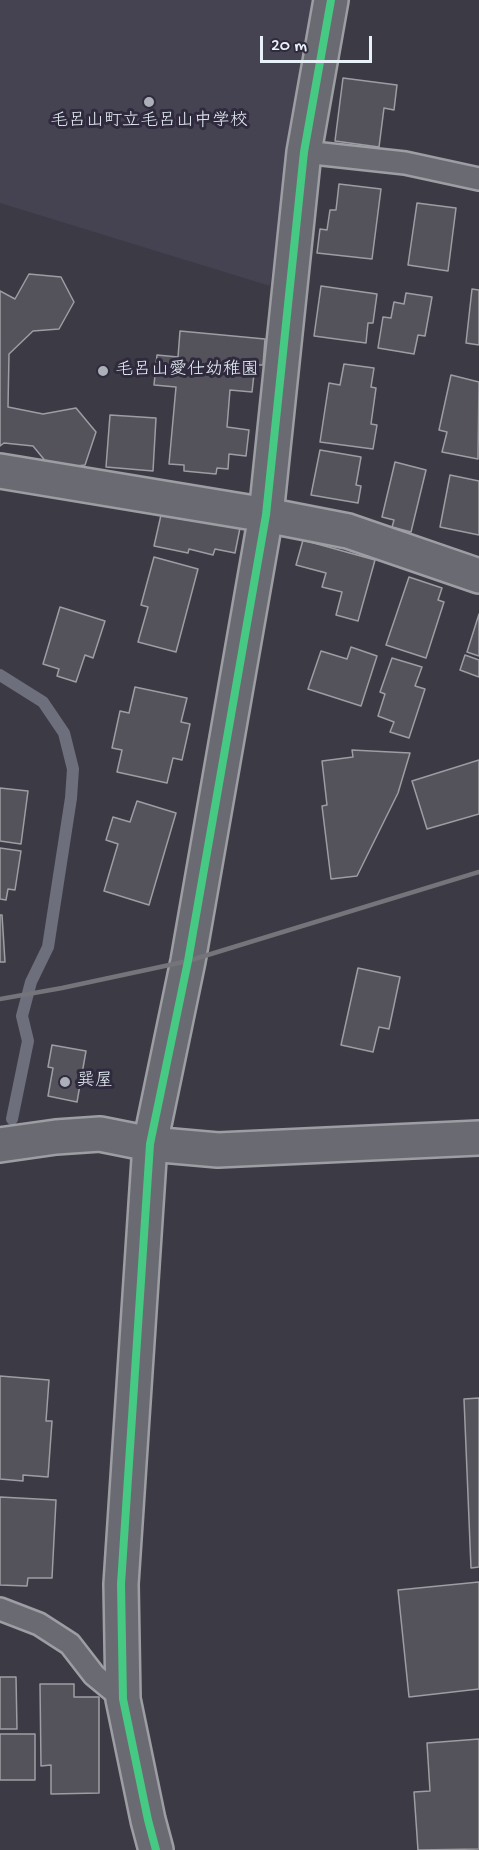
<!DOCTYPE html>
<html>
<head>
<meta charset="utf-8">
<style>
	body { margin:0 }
	#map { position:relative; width:479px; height:1850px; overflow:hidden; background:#3c3a44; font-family:"Gochi Hand",sans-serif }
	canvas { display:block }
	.scale { position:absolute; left:260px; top:36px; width:112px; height:27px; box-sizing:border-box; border:3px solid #e8f1f8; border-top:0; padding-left:8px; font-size:18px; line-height:21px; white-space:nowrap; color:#e8f1f8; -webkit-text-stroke:4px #2f2a3d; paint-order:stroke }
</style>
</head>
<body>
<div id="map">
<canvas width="479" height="1850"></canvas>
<div class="scale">20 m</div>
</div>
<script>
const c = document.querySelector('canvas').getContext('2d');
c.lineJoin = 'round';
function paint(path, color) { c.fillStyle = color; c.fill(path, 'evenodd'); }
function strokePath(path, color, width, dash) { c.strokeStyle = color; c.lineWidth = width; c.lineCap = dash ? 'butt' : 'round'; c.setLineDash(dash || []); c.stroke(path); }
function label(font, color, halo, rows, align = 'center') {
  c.font = font + ' "Gochi Hand","Klee One",sans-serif'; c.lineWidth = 6; c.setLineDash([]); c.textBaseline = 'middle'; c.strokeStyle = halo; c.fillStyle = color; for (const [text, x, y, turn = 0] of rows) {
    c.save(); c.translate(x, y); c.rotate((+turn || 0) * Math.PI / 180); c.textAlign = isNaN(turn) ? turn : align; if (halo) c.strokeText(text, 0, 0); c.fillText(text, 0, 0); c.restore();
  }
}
const built = new Path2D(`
	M0 0H314L270 286 0 203Z`);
const stream = new Path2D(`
	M0 675 43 702 64 733 73 769 71 798 48 947 31 982 22 1016 28 1041 12 1119`);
const building = new Path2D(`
	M343 78 397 85 394 110 384 108 379 147 335 141Z
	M339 184 381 189 372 259 317 253 320 229 327 230 330 210H336Z
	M417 203 456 208 448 271 408 265Z
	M29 274 61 277 74 302 59 329 33 331 9 354 8 407 43 414 76 408 96 432 85 465 52 469 33 446 4 443 0 446V291L15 299Z
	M321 286 377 294 373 323H368L366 343 314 336Z
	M472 289 479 290V345L466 343Z
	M406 293 432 297 425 336 418 335 414 354 378 348 383 317 391 318 394 302 404 304Z
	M180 331 265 339 263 365H255L252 392 230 390 227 427 249 430 246 456 229 454 228 469 217 468 216 474 184 471V465L169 464 176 387 154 385 157 355 178 357Z
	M344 364 374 368 371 387 376 388 371 424 377 425 373 449 320 442 329 383 340 385Z
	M451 375 479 382 478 459 442 452 447 432 439 430Z
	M110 415 156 418 153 471 106 467Z
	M320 450 361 457 356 485 361 486 358 503 311 495Z
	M395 462 426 470 411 532 392 527 394 520 382 517Z
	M450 475 479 481V535L440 527Z
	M161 515 187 520 188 516 240 528 235 553 215 549 213 555 189 549 188 553 154 546Z
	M303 540 375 560 358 621 336 615 342 592 322 587 326 573 296 565Z
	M154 557 198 569 176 652 138 642 148 607 141 605Z
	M409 577 442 588 438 600 444 602 426 658 386 645Z
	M60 607 105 621 93 658 85 655 76 682 57 676 59 669 43 664Z
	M479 614V656L467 652Z
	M351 647 377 656 361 706 308 689 321 651 347 659Z
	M465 655 479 660V677L460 670Z
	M392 658 422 667 415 686 425 689 409 738 390 732 394 722 378 716 385 694 380 692Z
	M135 687 187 698 181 722 190 724 182 760 173 758 167 783 117 772 122 750 112 748 120 711 129 713Z
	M352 750 410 753 398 793 357 876 331 879 322 806 327 805 322 761 353 757Z
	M479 760V814L427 829 412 781Z
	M0 788 28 791 21 844 0 841Z
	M137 801 176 813 149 905 104 891 118 844 106 840 113 817 130 822Z
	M0 848 21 851 15 890 8 889 6 900 0 899Z
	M0 915H2L5 962H0Z
	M358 968 400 977 389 1029 379 1027 373 1052 341 1045Z
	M52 1045 86 1051 77 1102 48 1096 53 1068 48 1067Z
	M0 1376 49 1380 46 1421H52L48 1477 23 1475V1481L0 1479Z
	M479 1398V1567L471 1568 464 1399Z
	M0 1497 56 1500 52 1578H28L27 1586 0 1585Z
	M479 1582V1689L409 1697 398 1590Z
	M0 1677H16L17 1729H0Z
	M40 1684H74V1697H99V1793L51 1794V1765L41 1766Z
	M0 1734H35V1780H0Z
	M479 1739V1849L418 1850 414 1792 430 1791 427 1743Z`);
const lane = new Path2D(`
	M304 152 405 163 479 179
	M0 1609 39 1624 70 1644 94 1675 123 1699`);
const street = new Path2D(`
	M0 471 266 515 348 531 479 576
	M0 1145 56 1137 100 1134 150 1144 218 1150 479 1138
	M156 1850 148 1820 123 1699 121 1584 150 1144 188 961 266 515 304 152 331 0`);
const rail = new Path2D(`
	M0 999 62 988 188 961 479 872`);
const cycleway = new Path2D(`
	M156 1850 148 1820 123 1699 121 1584 150 1144 188 961 266 515 304 152 331 0`);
const markers = [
	[149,102,6,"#acb1b9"],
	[103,371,6,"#acb1b9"],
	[65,1082,6,"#acb1b9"]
];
const poiNames = [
	["毛呂山町立毛呂山中学校",149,122,"center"],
	["毛呂山愛仕幼稚園",115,371],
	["巽屋",77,1082]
];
paint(built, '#454252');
strokePath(stream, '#6e6f7c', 12);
paint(building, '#54525a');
strokePath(building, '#9d9ea4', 1.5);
strokePath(lane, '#9d9ea4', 26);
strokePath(street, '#9d9ea4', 38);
strokePath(lane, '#6a6b72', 21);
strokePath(street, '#6a6b72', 33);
strokePath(rail, '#74747a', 4.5);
strokePath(cycleway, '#46c982', 8);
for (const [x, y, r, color] of markers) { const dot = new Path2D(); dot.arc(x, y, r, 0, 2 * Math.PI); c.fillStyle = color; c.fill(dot); strokePath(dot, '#2f2a3d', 2); }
label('18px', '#e8f1f8', '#2f2a3d', poiNames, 'left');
</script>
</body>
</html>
